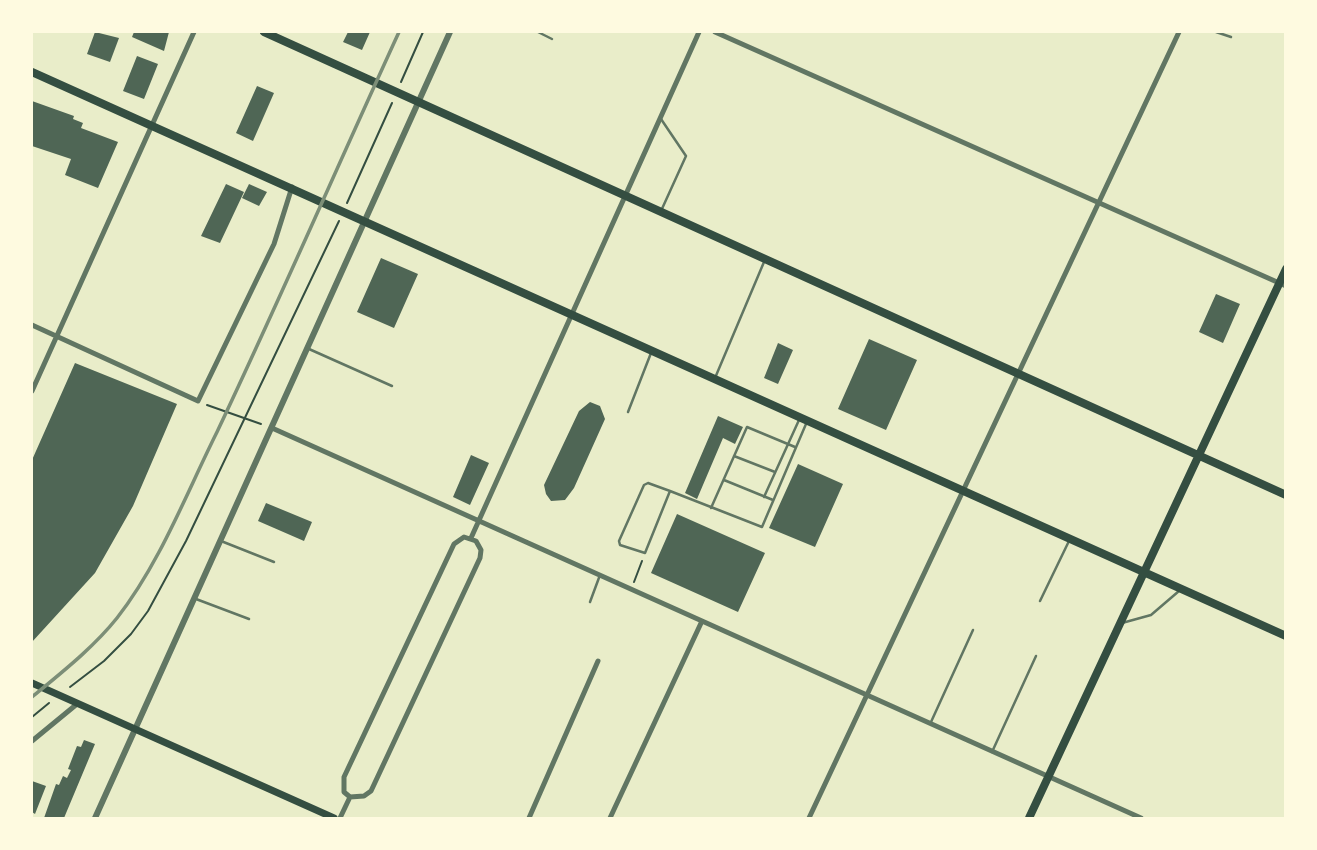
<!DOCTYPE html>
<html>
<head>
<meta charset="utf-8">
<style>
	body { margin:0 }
	#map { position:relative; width:1317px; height:850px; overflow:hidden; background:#e9edc9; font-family:Signika,sans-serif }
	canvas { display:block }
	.frame { position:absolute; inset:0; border:33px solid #fefae0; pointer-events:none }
</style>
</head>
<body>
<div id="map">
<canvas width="1317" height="850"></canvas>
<div class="frame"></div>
</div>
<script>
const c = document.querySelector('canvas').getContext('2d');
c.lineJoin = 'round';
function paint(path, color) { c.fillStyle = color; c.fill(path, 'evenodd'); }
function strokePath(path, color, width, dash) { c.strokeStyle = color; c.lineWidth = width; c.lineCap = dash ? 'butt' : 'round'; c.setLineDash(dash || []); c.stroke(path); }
const building = new Path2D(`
	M95 32 119 38 110 62 87 54Z
	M134 32H169L164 51 132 37Z
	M348 32H370L362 50 343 42Z
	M137 56 158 64 144 99 123 91Z
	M257 86 274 93 253 141 236 133Z
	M32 101 74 116 73 119 83 123 81 128 118 142 98 188 65 175 71 159 32 146Z
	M226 184 244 192 220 243 201 236Z
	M249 184 267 192 259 206 242 198Z
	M381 258 418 274 394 328 357 312Z
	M1216 294 1240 304 1223 343 1199 332Z
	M869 339 917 360 886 430 838 409Z
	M778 343 793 350 778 384 764 378Z
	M75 363 177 404 133 506 95 573 32 642V460Z
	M590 402 600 406 605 419 574 488 565 500 551 501 546 494 544 485 579 411Z
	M718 416 743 427 735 444 723 438 697 499 685 493Z
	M471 455 489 463 470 505 453 497Z
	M798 464 843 484 815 547 769 528Z
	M266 503 312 522 304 541 258 521Z
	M677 514 765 553 738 612 651 573Z
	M84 740 95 744 64 818H44L56 784 59 785 63 776 67 778 71 770 68 769 77 746 81 747Z
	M32 781 46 786 35 814 32 812Z`);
const path = new Path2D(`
	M401 82 423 32
	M347 203 392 103
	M207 405 261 424
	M634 582 642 561
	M70 687 104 661 131 634 148 611 186 541 339 221
	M32 717 49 703`);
const service = new Path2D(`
	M538 32 552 39
	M1216 32 1231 37
	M661 211 686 156 661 119
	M309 349 392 386
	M715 378 764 262
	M628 412 651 353
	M734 456 775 472
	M724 480 773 500
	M670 491 648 483 644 485 619 541 620 545 645 553 670 491 762 527 806 424
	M764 497 799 420
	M711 508 747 427 795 447
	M221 541 274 562
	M196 599 249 619
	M1040 601 1069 541
	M590 602 600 575
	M1122 623 1151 615 1179 591
	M931 722 973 630
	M992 752 1036 656`);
const minor = new Path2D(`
	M715 32 1286 286
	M32 325 198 401 274 244 292 187
	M32 391 194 32
	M272 428 1141 818
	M464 537 476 541 481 550 480 558 371 791 364 796 350 797 344 792V777L454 544Z
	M471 538 699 32
	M32 741 77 704
	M340 818 350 797
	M529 818 598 661
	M610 818 702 621
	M809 818 1179 32`);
const tertiary = new Path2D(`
	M95 818 450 32`);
const secondary = new Path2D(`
	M32 683 334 818`);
const primary = new Path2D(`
	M264 32 1286 495
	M32 72 1286 636
	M1029 818 1286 269`);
const rail = new Path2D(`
	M32 697C61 673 93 648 117 618 160 563 186 494 217 432 280 299 338 165 399 32`);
paint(building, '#4f6655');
strokePath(path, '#344e41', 2);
strokePath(service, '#617663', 2.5);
strokePath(minor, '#617663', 5);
strokePath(tertiary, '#617663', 6);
strokePath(secondary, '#344e41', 7);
strokePath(primary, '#344e41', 8);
strokePath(rail, '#7c8e77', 3.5);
</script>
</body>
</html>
